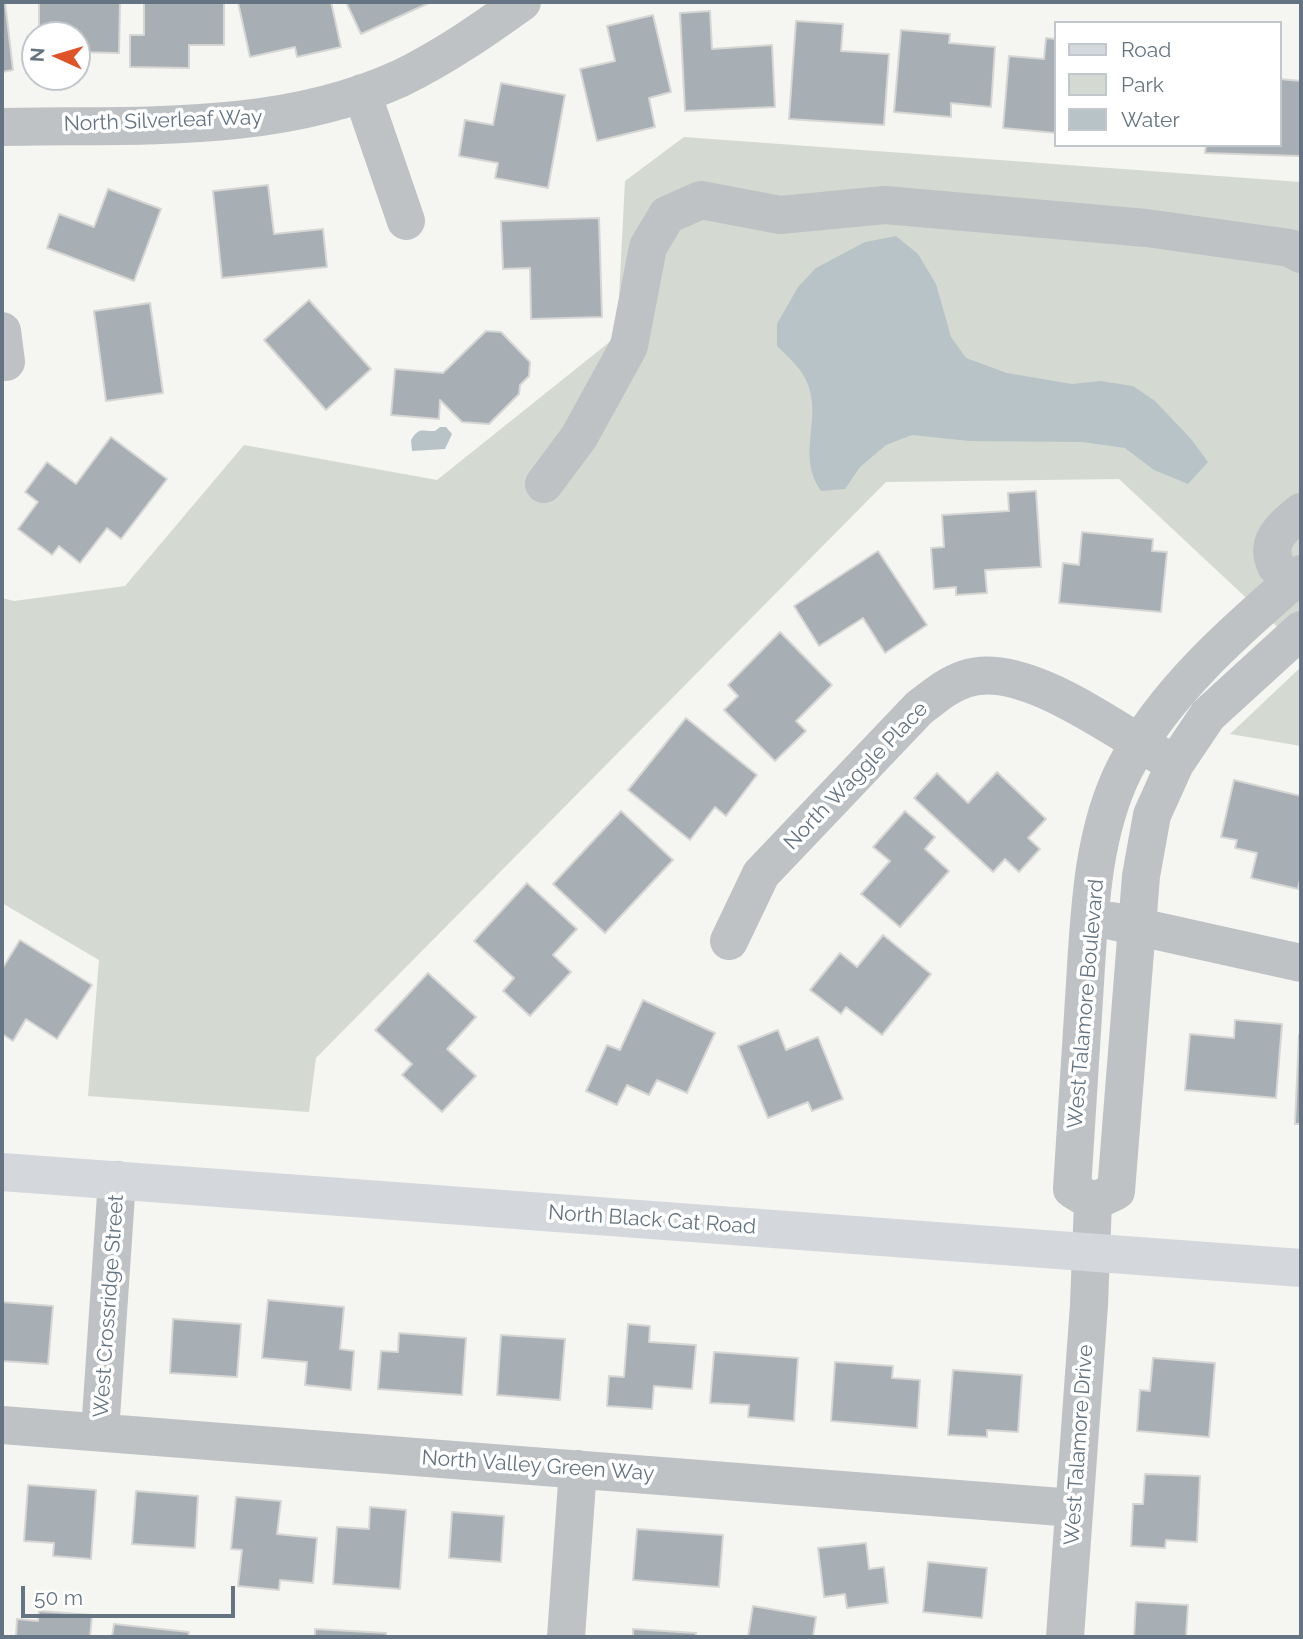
<!DOCTYPE html>
<html>
<head>
<meta charset="utf-8">
<style>
	body { margin:0 }
	#map { position:relative; width:1303px; height:1639px; overflow:hidden; background:#f5f5f1; font-family:Raleway,sans-serif }
	canvas { display:block }
	.frame { position:absolute; inset:0; border:4px solid #657482; pointer-events:none }
	.legend { position:absolute; left:1054px; top:21px; width:228px; height:126px; box-sizing:border-box; background:#fff; border:2px solid #c1c7cd; margin:0; padding:9px 12px; list-style:none; font-size:21px; color:#657482 }
	.legend li { display:flex; align-items:center; gap:14px; height:35px }
	.legend b { width:35px; border:2px solid #c1c7cd }
	.north { position:absolute; left:21px; top:21px; width:70px; height:70px; box-sizing:border-box; background:#fff; border:2px solid #c1c7cd; border-radius:50%; rotate:274deg; font-size:19px; font-weight:700; line-height:28px; text-align:center; color:#657482 }
	.north::after { content:''; display:block; margin:auto; width:24px; height:32px; background:#de5428; clip-path:polygon(50% 0,100% 100%,50% 72%,0 100%) }
	.scale { position:absolute; left:21px; top:1586px; width:214px; height:32px; box-sizing:border-box; border:4px solid #657482; border-top:0; padding-left:9px; font-size:21px; line-height:24px; white-space:nowrap; color:#657482; -webkit-text-stroke:5px #fff; paint-order:stroke }
</style>
</head>
<body>
<div id="map">
<canvas width="1303" height="1639"></canvas>
<div class="frame"></div>
<ul class="legend">
<li><b style="height:9px;background:#d4d8dc"></b>Road</li>
<li><b style="height:19px;background:#d4dad1"></b>Park</li>
<li><b style="height:19px;background:#b8c3c8"></b>Water</li>
</ul>
<div class="north">N</div>
<div class="scale">50 m</div>
</div>
<script>
const c = document.querySelector('canvas').getContext('2d');
c.lineJoin = 'round';
function paint(path, color) { c.fillStyle = color; c.fill(path, 'evenodd'); }
function strokePath(path, color, width, dash) { c.strokeStyle = color; c.lineWidth = width; c.lineCap = dash ? 'butt' : 'round'; c.setLineDash(dash || []); c.stroke(path); }
function label(font, color, halo, rows, align = 'center') {
  c.font = font + ' Raleway,sans-serif'; c.lineWidth = 7; c.setLineDash([]); c.textBaseline = 'middle'; c.strokeStyle = halo; c.fillStyle = color; for (const [text, x, y, turn = 0] of rows) {
    c.save(); c.translate(x, y); c.rotate((+turn || 0) * Math.PI / 180); c.textAlign = isNaN(turn) ? turn : align; if (halo) c.strokeText(text, 0, 0); c.fillText(text, 0, 0); c.restore();
  }
}
const green = new Path2D(`
	M684 137 1301 182V649L1119 479 886 482 316 1058 309 1112 88 1096 99 960 2 903V598L14 601 125 586 244 445 437 480 617 336 625 181Z
	M1301 667V746L1230 734Z`);
const water = new Path2D(`
	M896 236 918 254 936 284 951 337 966 358 1007 373 1072 384 1100 381 1133 386 1155 401 1191 439 1208 462 1188 484 1154 470 1125 448 1082 442 969 441 912 435 886 445 860 467 845 489 821 491C795 454 824 418 806 380 800 367 787 356 777 346V324L798 287 816 268 865 242Z
	M440 427H446L452 434 445 449 412 451 411 440C420 426 422 432 435 431Z`);
const building = new Path2D(`
	M2 2H5L13 70 2 72Z
	M39 2H120L119 53 77 52V35H39Z
	M144 2H224V45H189V68L130 67V35H144Z
	M238 2H331L341 47 297 57 295 47 250 57Z
	M346 2H431L361 34Z
	M710 11 712 49 772 45 775 107 685 111 680 13Z
	M653 15 671 92 649 98 655 127 597 141 580 69 615 61 607 26Z
	M796 21 843 24 841 51 889 54 884 125 789 119Z
	M901 30 950 34 949 43 995 47 991 107 951 103V117L894 112Z
	M27 37H35V73H26Z
	M1046 38 1056 39V133L1003 128 1009 56 1044 59Z
	M1280 79 1301 81 1300 156 1205 153 1206 145H1280Z
	M501 83 565 95 548 188 495 178 498 163 459 156 465 120 493 125Z
	M268 185 274 234 323 229 327 267 222 278 213 191Z
	M108 189 161 209 134 281 47 248 59 214 94 227Z
	M599 218 602 317 531 319 530 268 503 269 501 221Z
	M309 300 371 369 326 410 264 340Z
	M150 303 163 393 106 401 94 311Z
	M486 331 501 332 530 362 529 376 520 385 519 394 489 424 462 422 440 400 439 419 391 415 395 369 443 373Z
	M111 437 167 479 121 539 107 528 80 563 59 546 52 555 18 529 38 502 25 492 47 462 76 484Z
	M1036 491 1041 567 985 570 987 593 956 595V587L934 589 931 548 944 547 942 515 1009 511 1008 493Z
	M1082 532 1153 539 1152 551 1167 552 1161 612 1059 603 1063 563 1079 565Z
	M878 551 927 625 885 653 863 618 819 646 794 606Z
	M780 632 832 685 796 721 806 731 775 761 724 710 738 696 728 685Z
	M686 718 757 775 726 816 715 807 690 840 628 790Z
	M997 772 1046 819 1028 838 1040 849 1019 872 1005 859 993 872 914 798 937 773 968 803Z
	M1234 780 1301 796V874L1298 889 1251 878 1257 853 1235 848 1237 840 1221 837Z
	M621 811 673 860 605 933 553 884Z
	M905 811 935 837 925 849 949 871 900 927 861 894 890 861 873 847Z
	M527 883 577 929 553 955 571 972 530 1016 503 991 514 978 474 941Z
	M883 935 931 974 882 1035 846 1007 841 1014 810 990 840 953 857 967Z
	M20 940 92 985 57 1039 26 1019 13 1041 2 1034V969Z
	M428 973 476 1017 447 1049 476 1076 442 1112 402 1075 412 1064 375 1030Z
	M643 1000 715 1033 687 1093 657 1080 649 1095 627 1085 617 1105 586 1091 607 1045 620 1050Z
	M1235 1020 1282 1024 1276 1098 1185 1090 1190 1034 1234 1038Z
	M778 1030 786 1050 818 1037 843 1099 812 1111 808 1102 768 1118 738 1046Z
	M1299 1035H1301V1124H1295Z
	M268 1300 344 1307 340 1349 354 1351 351 1390 305 1385 307 1362 262 1358Z
	M2 1302 53 1306 48 1364 2 1361Z
	M173 1319 241 1324 237 1377 170 1373Z
	M628 1324 650 1326 649 1342 696 1345 692 1389 654 1386 652 1409 607 1406 609 1376 624 1377Z
	M399 1333 466 1338 462 1395 378 1389 381 1351 398 1352Z
	M501 1335 565 1339 560 1400 497 1395Z
	M714 1352 798 1358 794 1421 748 1417 749 1405 710 1403Z
	M1153 1358 1215 1363 1209 1437 1137 1431 1140 1390 1150 1391Z
	M835 1362 893 1366 892 1378 920 1380 917 1428 831 1421Z
	M953 1370 1022 1375 1018 1432 987 1430V1437L948 1435Z
	M1145 1474 1200 1476 1197 1542 1166 1540 1165 1548 1131 1546 1133 1504H1143Z
	M28 1485 96 1490 91 1559 53 1556 54 1543 24 1541Z
	M136 1491 198 1496 195 1548 132 1544Z
	M236 1497 281 1501 277 1534 317 1538 313 1583 280 1580 279 1590 238 1586 242 1550 231 1549Z
	M370 1507 406 1510 400 1589 333 1584 337 1527 369 1529Z
	M452 1512 504 1516 501 1562 449 1558Z
	M637 1529 723 1535 719 1587 633 1580Z
	M866 1543 869 1569 884 1567 888 1603 847 1608 845 1594 824 1597 818 1548Z
	M928 1562 987 1568 982 1618 923 1612Z
	M1136 1602 1188 1605 1186 1637H1134Z
	M753 1606 816 1617 813 1637H748Z
	M39 1611 92 1615 90 1637H16L17 1619 38 1621Z
	M114 1624 189 1632 188 1637H112Z
	M315 1629 386 1633V1637H315Z
	M633 1629 696 1633 695 1637H633Z`);
const minor = new Path2D(`
	M362 93 406 221
	M2 127C135 124 277 135 401 78 444 57 483 30 522 2
	M2 331 6 362
	M544 484 579 437 629 346 648 247 667 215 701 200 780 215 885 205 1146 228 1290 248 1301 254
	M1276 566C1264 541 1283 527 1301 512
	M1301 574C1237 629 1163 693 1124 770 1090 838 1089 924 1084 999 1080 1062 1076 1126 1072 1189L1093 1202 1116 1191 1141 876 1152 815 1175 764 1208 715 1301 630
	M1112 921 1301 963
	M729 941 761 874 919 708C934 697 947 685 965 679 1021 659 1113 729 1161 756
	M2 1425 1074 1508
	M100 1432 117 1180
	M566 1637 578 1469
	M1065 1637 1089 1305 1093 1202`);
const major = new Path2D(`
	M2 1172 1301 1268`);
const streetNames = [
	["North Silverleaf Way",163,121,-2],
	["North Waggle Place",856,776,-46],
	["West Talamore Boulevard",1086,1004,-85],
	["North Black Cat Road",652,1220,4],
	["West Crossridge Street",109,1306,-86],
	["West Talamore Drive",1079,1445,-86],
	["North Valley Green Way",538,1466,4]
];
paint(green, '#d4dad1');
paint(water, '#b8c3c8');
paint(building, '#a7aeb4');
strokePath(building, '#d6d6d4', 2);
strokePath(minor, '#bec2c5', 38);
strokePath(major, '#d4d8dc', 38);
label('21px', '#657482', '#fff', streetNames);
</script>
</body>
</html>
